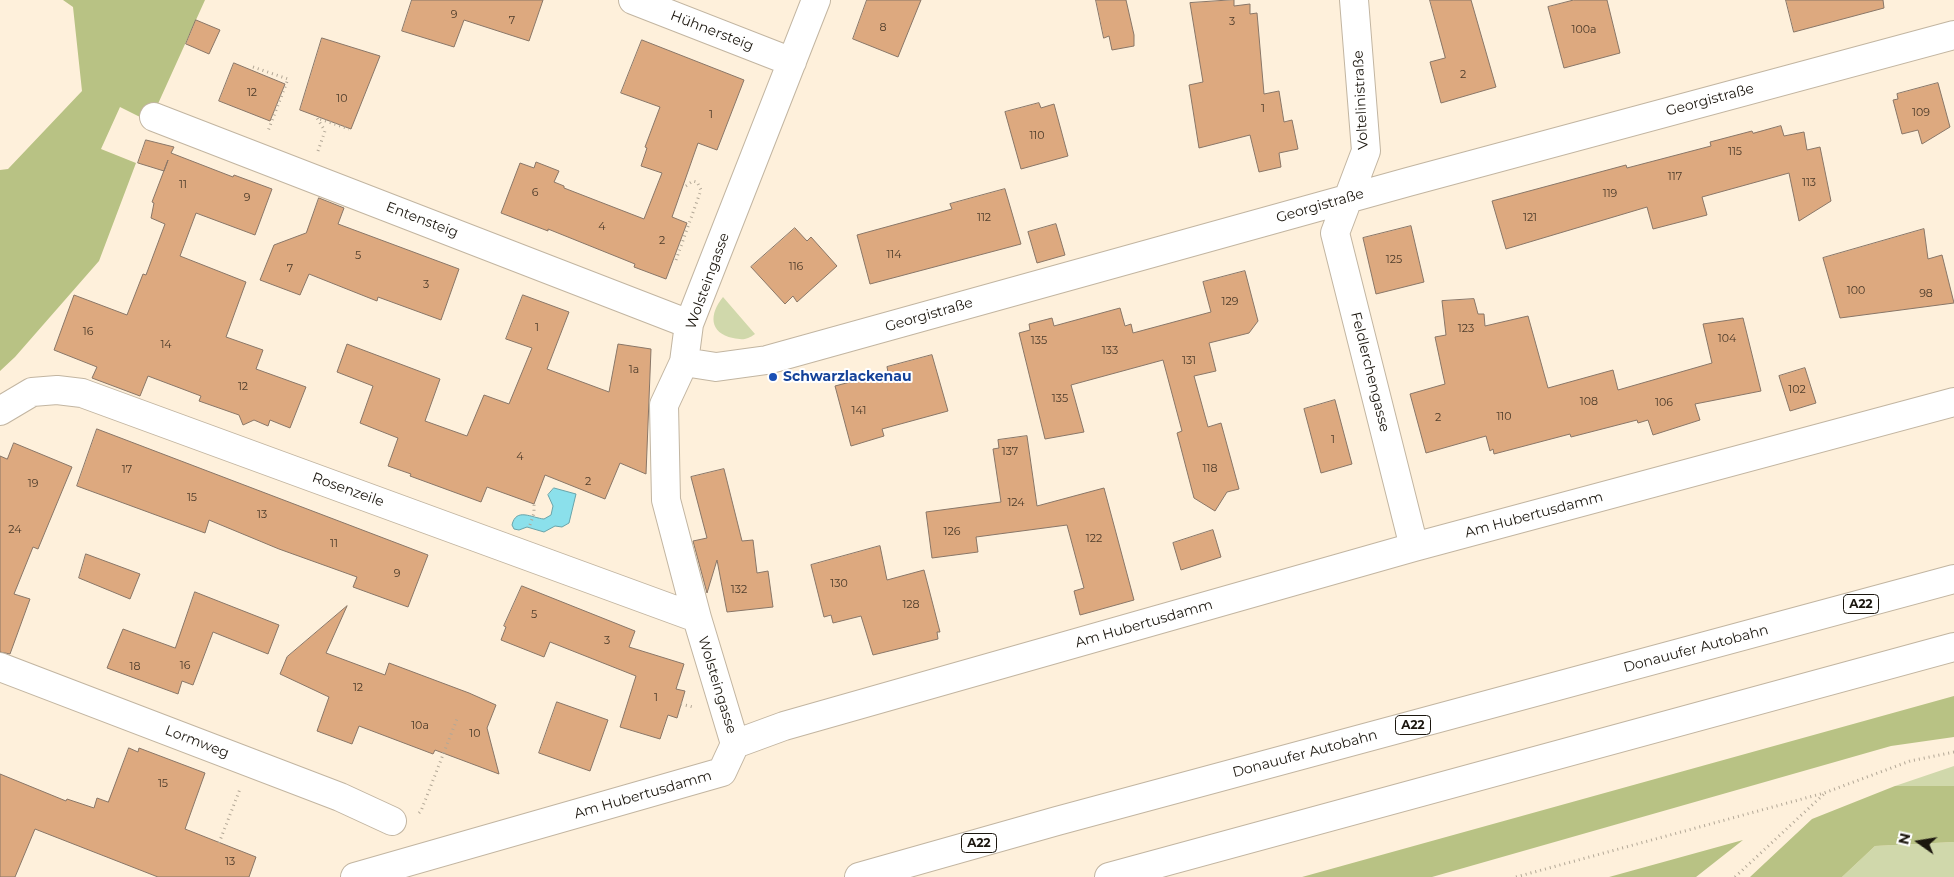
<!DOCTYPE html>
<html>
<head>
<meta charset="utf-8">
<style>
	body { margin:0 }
	#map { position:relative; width:1954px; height:877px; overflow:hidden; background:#fef0db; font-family:Montserrat,sans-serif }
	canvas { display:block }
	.north { position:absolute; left:1894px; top:817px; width:50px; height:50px; -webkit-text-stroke:4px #fff; paint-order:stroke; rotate:283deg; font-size:14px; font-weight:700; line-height:20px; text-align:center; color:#1b160e }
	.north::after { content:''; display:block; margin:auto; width:18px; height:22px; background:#1b160e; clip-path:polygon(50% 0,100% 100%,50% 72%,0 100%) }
</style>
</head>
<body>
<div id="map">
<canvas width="1954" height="877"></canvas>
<div class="north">N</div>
</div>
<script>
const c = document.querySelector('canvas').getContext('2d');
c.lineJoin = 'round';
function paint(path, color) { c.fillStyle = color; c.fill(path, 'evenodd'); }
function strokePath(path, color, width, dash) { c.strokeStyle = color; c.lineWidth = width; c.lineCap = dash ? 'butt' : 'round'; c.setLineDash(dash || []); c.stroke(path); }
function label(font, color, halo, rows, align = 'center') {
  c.font = font + ' Montserrat,sans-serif'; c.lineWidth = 4; c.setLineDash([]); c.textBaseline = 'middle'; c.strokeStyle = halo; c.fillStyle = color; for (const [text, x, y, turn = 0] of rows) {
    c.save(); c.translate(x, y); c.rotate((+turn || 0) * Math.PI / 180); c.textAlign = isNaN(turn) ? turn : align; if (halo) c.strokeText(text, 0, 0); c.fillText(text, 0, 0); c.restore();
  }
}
const green = new Path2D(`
	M723 297 755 334C747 340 742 340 733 338 709 333 709 314 723 297Z
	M1954 766V786H1895Z
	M1954 842V877H1842L1875 846Z`);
const forest = new Path2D(`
	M63 0H205L157 106 146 120 120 107 101 149 136 163 99 261 15 357 0 371V170L8 169 82 91 73 7Z
	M1954 696V737L1891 746 1432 877H1302Z
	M1895 786H1954V842L1875 846 1842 877H1750L1812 819Z
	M1743 840 1696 877H1609Z`);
const water = new Path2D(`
	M554 488 576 494 569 523 562 527 555 526 544 532 527 527 519 530 514 529 512 525C516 507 532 518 544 519L551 515 553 506 548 495Z`);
const building = new Path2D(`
	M412 0H543L529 41 464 20 454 47 402 31Z
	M867 0H921L898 57 853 39Z
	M1096 0H1126L1134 35V46L1112 50 1109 36 1104 38Z
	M1234 0V6L1250 4V14L1257 13 1264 94 1279 91 1284 122 1292 120 1298 149 1279 153 1281 167 1259 172 1250 135 1199 148 1189 85 1203 82 1190 3Z
	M1430 0H1471L1496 87 1441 103 1430 62 1445 58Z
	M1574 0H1607L1620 53 1564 68 1548 7Z
	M1786 0H1883L1884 8 1794 32Z
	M196 20 220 30 209 54 186 44Z
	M322 38 380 56 351 129 300 110Z
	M642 40 744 80 717 150 698 143 672 217 687 223 666 279 634 267 635 264 548 229V231L501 213 520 163 534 168 536 162 559 171 554 182 564 186V188L644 219 662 173 641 166 647 148 645 147 660 107 621 93Z
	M234 63 285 84 270 121 219 101Z
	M1938 83 1950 127 1922 144 1918 130 1902 134 1893 100 1898 99 1897 94Z
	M1039 103 1041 108 1054 104 1068 156 1021 169 1005 112Z
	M1781 126 1784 136 1804 132 1807 150 1820 147 1831 201 1799 221 1789 173 1702 197 1707 215 1653 229 1647 207 1506 249 1492 201 1626 165 1627 168 1711 146 1710 142 1752 131 1753 133Z
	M146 140 174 147 171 153 233 177 234 175 272 189 255 235 196 213 180 256 246 282 226 337 263 350 256 369 306 387 290 428 270 420 268 426 254 420 243 425 239 415 199 401 201 396 148 376 140 396 92 378 97 367 54 350 74 295 127 315 143 274 146 275 165 224 151 218 154 203 152 202 168 160 164 171 138 163Z
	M1005 189 1021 244 870 284 857 235 952 209 950 204Z
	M319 198 344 208 338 224 459 269 441 320 378 297 377 301 309 274 300 295 260 280 274 245 306 233Z
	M1056 224 1065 255 1037 263 1028 232Z
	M1411 226 1424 282 1376 294 1363 238Z
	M795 228 807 241 811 237 837 266 797 302 793 296 785 304 751 267Z
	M1924 229 1928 259 1942 255 1954 303 1840 318 1823 258Z
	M1245 271 1258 321 1249 333 1209 343 1216 371 1194 376 1208 427 1221 423 1239 489 1227 492 1215 511 1194 498 1177 433 1182 431 1163 360 1071 385 1084 432 1045 439 1019 333 1030 330 1029 324 1052 318 1054 326 1120 308 1125 326 1131 324 1133 333 1211 312 1203 282Z
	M523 295 569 312 547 369 609 392 618 344 651 349 646 474 620 463 605 499 545 475 534 504 487 487 481 502 410 476 411 474 388 466 398 438 360 423 373 386 337 372 347 344 440 379 425 421 467 436 484 395 509 404 532 348 506 339Z
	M1474 299 1478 314H1484L1485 326 1528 316 1548 388 1613 370 1618 390 1712 363 1703 324 1743 318 1761 391 1695 404 1700 420 1653 435 1648 420 1638 423 1637 420 1571 437 1570 434 1494 454 1493 449 1490 451 1486 436 1426 453 1410 394 1445 384 1435 337 1446 335 1442 301Z
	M932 355 948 411 882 429 884 436 851 446 835 386 888 372 887 367Z
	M1805 368 1816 403 1790 411 1779 376Z
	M1335 400 1352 464 1321 473 1304 409Z
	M97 429 428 555 408 607 353 587 357 577 279 549 209 520 205 533 77 486Z
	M1027 436 1037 506 1104 488 1134 600 1080 615 1074 591 1084 588 1067 525 976 537 978 552 932 558 926 512 1001 502 993 449 999 448 998 440Z
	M14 443 72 467 38 549 33 547 14 594 30 599 10 654 0 652V456L7 459Z
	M724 469 742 541 753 540 757 573 768 571 773 607 727 612 717 560 707 593 693 541 707 538 691 477Z
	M1213 530 1221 557 1181 570 1173 543Z
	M880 546 887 580 924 570 940 632H937L938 639 873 655 861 616 833 623 831 615 824 617 811 565Z
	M86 554 140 574 130 599 79 578Z
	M522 586 635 631 629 647 684 664 676 689 685 691 677 718 668 715 660 739 620 727 636 676 550 642 544 657 501 640 506 627 504 626Z
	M195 592 279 625 268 654 213 632 193 685 182 681 178 694 107 668 123 629 175 648Z
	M347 606 326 653 385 675 389 663 469 693 496 705 487 728 499 774 435 750 433 754 359 726 352 744 317 731 329 697 280 674 287 657Z
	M557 702 608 720 590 771 539 753Z
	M129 748 138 752 139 748 205 773 185 829 256 857 249 877H158L35 829 15 877H0V774L66 801 67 799 94 808 97 798 108 802Z`);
const path = new Path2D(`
	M253 67 288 79 268 131
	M318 151 325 131 317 118 349 129
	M676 260 701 190 697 182 693 181 683 188
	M530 525 534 513V504
	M681 704 693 707
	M419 813 421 811 457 719
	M219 843 240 789
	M1516 877 1824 793 1910 761 1954 752
	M1735 877 1824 794`);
const street = new Path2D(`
	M633 0 792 62
	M1354 0 1366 151 1335 233 1414 547
	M154 117 689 324
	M684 362 716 367 767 360 1408 182 1954 35
	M0 411 32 392 57 390 82 393 697 618
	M0 667 340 797 392 821
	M735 744 697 618 666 500 664 405 684 362 689 324 816 0
	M355 877 722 772 735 744 784 726 1414 547 1954 402`);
const highway = new Path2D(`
	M859 877 1057 821 1954 579
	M1109 877 1954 647`);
const markers = [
	[773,377,5,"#1a4fb4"]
];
const numberNames = [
	["9",454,15],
	["7",512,21],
	["3",1232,22],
	["8",883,28],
	["100a",1584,30],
	["2",1463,75],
	["12",252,93],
	["10",342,99],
	["1",1263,109],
	["109",1921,113],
	["1",711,115],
	["110",1037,136],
	["115",1735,152],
	["117",1675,177],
	["113",1809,183],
	["11",183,185],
	["6",535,193],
	["119",1610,194],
	["9",247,198],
	["112",984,218],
	["121",1530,218],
	["4",602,227],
	["2",662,241],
	["114",894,255],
	["5",358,256],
	["125",1394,260],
	["116",796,267],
	["7",290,269],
	["3",426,285],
	["100",1856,291],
	["98",1926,294],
	["129",1230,302],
	["1",537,328],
	["123",1466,329],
	["16",88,332],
	["104",1727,339],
	["135",1039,341],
	["14",166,345],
	["133",1110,351],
	["131",1189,361],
	["1a",634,370],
	["12",243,387],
	["102",1797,390],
	["135",1060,399],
	["108",1589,402],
	["106",1664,403],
	["141",859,411],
	["110",1504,417],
	["2",1438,418],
	["1",1333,440],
	["137",1010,452],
	["4",520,457],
	["118",1210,469],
	["17",127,470],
	["2",588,482],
	["19",33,484],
	["15",192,498],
	["124",1016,503],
	["13",262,515],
	["24",15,530],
	["126",952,532],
	["122",1094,539],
	["11",334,544],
	["9",397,574],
	["130",839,584],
	["132",739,590],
	["128",911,605],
	["5",534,615],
	["3",607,641],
	["16",185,666],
	["18",135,667],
	["12",358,688],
	["1",656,698],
	["10a",420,726],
	["10",475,734],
	["15",163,784],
	["13",230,862]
];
const shields = [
	[1861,604,35],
	[1413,725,35],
	[979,843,35]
];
const shieldNames = [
	["A22",1861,604],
	["A22",1413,725],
	["A22",979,843]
];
const streetNames = [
	["Hühnersteig",712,31,21],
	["Voltelinistraße",1361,100,-93],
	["Georgistraße",1710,100,-15],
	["Georgistraße",1320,206,-16],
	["Entensteig",422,220,21],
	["Wolsteingasse",708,281,-70],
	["Georgistraße",929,315,-16],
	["Feldlerchengasse",1370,372,76],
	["Rosenzeile",348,490,20],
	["Am Hubertusdamm",1534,515,-15],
	["Am Hubertusdamm",1144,624,-16],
	["Donauufer Autobahn",1696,649,-15],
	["Wolsteingasse",717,685,73],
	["Lormweg",197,742,21],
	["Donauufer Autobahn",1305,754,-15],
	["Am Hubertusdamm",643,795,-16]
];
const transitNames = [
	["Schwarzlackenau",783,377]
];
paint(green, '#d0d8ab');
paint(forest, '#b8c284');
paint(water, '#8be0eb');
strokePath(water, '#69a3a9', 1);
paint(building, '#dda97f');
strokePath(building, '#897667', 1);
strokePath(street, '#c2b5a1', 30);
strokePath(highway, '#c2b5a1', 30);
strokePath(path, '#b2a796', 3, [1, 4]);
strokePath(street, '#fff', 28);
strokePath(highway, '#fff', 28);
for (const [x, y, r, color] of markers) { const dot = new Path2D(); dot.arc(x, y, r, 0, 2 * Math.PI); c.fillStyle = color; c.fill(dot); strokePath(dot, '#fff', 2); }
label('11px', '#4c3b2a', null, numberNames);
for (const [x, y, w] of shields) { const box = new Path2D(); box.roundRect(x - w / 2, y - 9.5, w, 19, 4); c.fillStyle = '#fff'; c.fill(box); strokePath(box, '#1b160e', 1); }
label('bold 12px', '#1b160e', null, shieldNames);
label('14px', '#1b160e', '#fff', streetNames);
label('bold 14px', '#164399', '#fff', transitNames, 'left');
</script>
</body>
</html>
